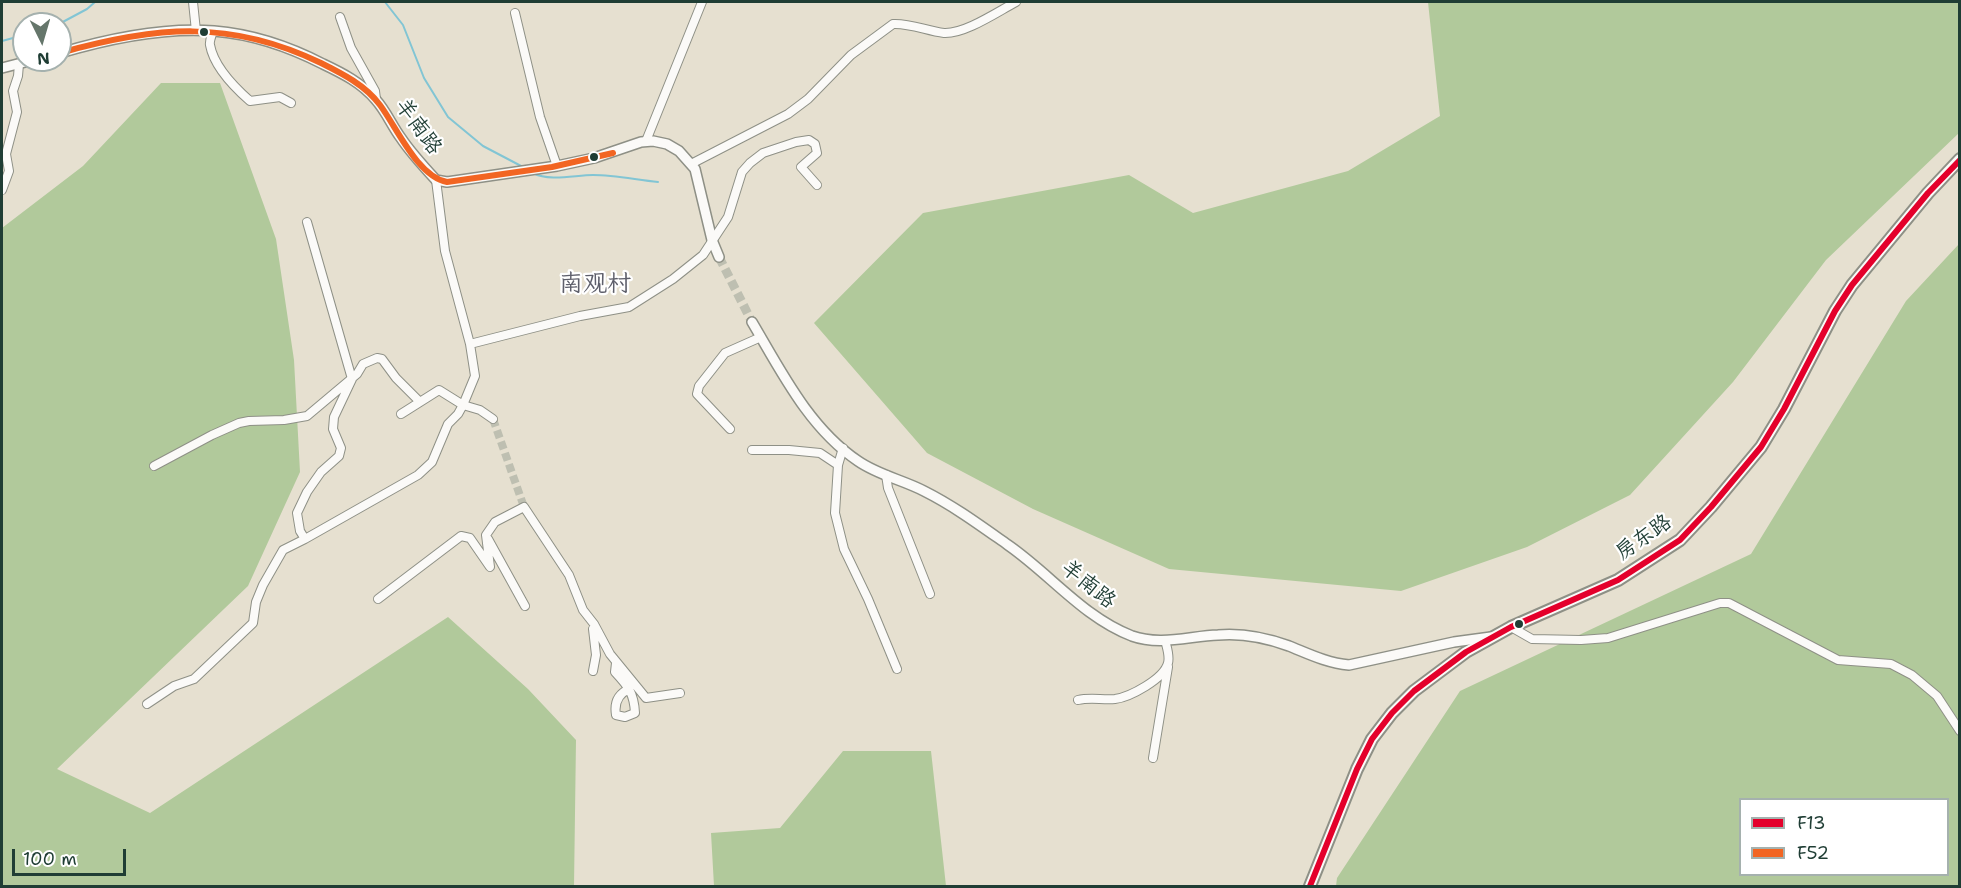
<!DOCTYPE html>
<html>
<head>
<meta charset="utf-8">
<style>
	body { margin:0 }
	#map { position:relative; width:1961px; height:888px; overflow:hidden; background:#e6e0d0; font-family:"Shantell Sans",sans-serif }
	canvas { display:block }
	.frame { position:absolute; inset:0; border:3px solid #1f3d34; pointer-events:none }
	.legend { position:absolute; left:1739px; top:798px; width:210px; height:78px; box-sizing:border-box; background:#fff; border:2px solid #a5b1ae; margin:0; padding:8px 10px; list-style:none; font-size:18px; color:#1f3d34 }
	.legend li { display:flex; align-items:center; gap:12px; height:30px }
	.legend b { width:30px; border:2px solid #a5b1ae }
	.north { position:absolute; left:12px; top:12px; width:60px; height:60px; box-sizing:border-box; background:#fff; border:2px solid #a5b1ae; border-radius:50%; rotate:175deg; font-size:16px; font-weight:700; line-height:24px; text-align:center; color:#1f3d34 }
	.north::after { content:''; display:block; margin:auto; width:21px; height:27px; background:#65766b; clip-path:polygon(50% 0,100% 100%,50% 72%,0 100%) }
	.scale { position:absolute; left:12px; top:849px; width:114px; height:27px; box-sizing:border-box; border:3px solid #1f3d34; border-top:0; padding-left:8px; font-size:18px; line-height:21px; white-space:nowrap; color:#1f3d34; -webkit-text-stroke:4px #fff; paint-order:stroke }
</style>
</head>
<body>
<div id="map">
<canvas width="1961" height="888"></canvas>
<div class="frame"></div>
<ul class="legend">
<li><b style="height:8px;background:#e4002b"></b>F13</li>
<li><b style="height:8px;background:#f26522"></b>F52</li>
</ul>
<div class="north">N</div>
<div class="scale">100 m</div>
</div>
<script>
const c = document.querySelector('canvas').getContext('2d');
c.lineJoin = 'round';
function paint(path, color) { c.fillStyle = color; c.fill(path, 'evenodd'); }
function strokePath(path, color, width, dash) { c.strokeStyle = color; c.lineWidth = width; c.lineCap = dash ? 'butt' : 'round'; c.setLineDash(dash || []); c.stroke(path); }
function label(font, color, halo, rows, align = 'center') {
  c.font = font + ' "Shantell Sans","LXGW WenKai TC",sans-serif'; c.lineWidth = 4.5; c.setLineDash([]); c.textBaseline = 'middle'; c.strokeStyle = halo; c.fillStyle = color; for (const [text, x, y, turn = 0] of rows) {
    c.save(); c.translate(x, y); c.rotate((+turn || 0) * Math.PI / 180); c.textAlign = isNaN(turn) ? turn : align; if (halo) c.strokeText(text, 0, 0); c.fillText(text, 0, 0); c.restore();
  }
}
const forest = new Path2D(`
	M1428 2H1959V133L1826 260 1733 382 1630 495 1527 547 1401 591 1169 569 1033 509 927 453 814 323 923 213 1129 175 1193 213 1348 171 1440 116Z
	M161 83H220L276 239 294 360 300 472 248 586 57 769 150 813 448 617 528 689 576 740 574 886H2V228L83 166Z
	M1959 244V886H1336L1337 878 1460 691 1751 554 1906 301ZM1740 800H1948V874H1740Z
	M843 751H931L946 886H714L711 833 780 828Z`);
const stream = new Path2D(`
	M385 2 403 25 424 78 448 117 483 146 523 167
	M59 24 87 9 95 2
	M2 41 24 35
	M533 173C550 182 575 175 593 175 615 175 637 180 658 182`);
const minorTunnel = new Path2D(`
	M493 419 524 507`);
const tertiaryTunnel = new Path2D(`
	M719 257 752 322`);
const minor = new Path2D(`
	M193 2 196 31
	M515 13 540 117 557 166
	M340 17 351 48 375 91 376 99
	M213 31C212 35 209 41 210 45 214 67 234 87 250 101L280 97 291 103
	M646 141 702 2
	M691 164 788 114 808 99 851 55 893 24C910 23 927 31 944 33 965 34 997 12 1016 2
	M436 180 445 251 470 344
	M2 190 9 171 6 154 17 112 13 91 18 76 19 64
	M401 414 439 390 463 405 480 410 493 419
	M730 429 697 394 699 386 725 353 761 337
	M843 448 838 465 835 513 844 549 868 599 897 669
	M752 450H789L820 453 838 465
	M154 466 212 435 239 423 249 421 284 420 307 416 357 374 363 364 377 358 382 359 396 378 420 402
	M886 475 888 488 930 594
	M305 539 418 475 432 462 448 424 458 414 463 405 475 376 470 344 580 316 629 307 673 279 703 255 728 217 742 172 750 163 763 153 796 142 809 140 815 144 817 153 801 167 817 185
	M488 539 525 606
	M378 599 461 536 470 538 490 567 486 535 495 522 524 507 569 575 583 610 594 624 610 654 646 698 680 693
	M1511 627 1532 639 1581 640 1608 638 1720 603H1729L1838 660 1891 664 1912 675 1937 696 1960 731
	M593 629 596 655 593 671
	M616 663 615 672C628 686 634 693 635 713L625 717 616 715C614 703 618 694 629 689
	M1078 700C1090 697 1102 700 1115 699 1130 697 1164 679 1168 663 1170 656 1167 648 1165 640
	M147 704 174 686 194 679 253 623 256 602 263 585 283 550 305 539 300 531 297 513 307 492 321 472 339 456 341 448 333 429 334 417 352 379 307 222
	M1153 758 1168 667`);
const tertiary = new Path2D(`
	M60 53C107 39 164 27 214 31 251 34 290 47 323 64 342 73 362 83 376 100 386 111 392 126 401 138 411 153 424 167 436 180L447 182 557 166 594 158 641 142 653 141 667 144 679 151 695 169 712 240 719 257
	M2 68 33 60
	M752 322C781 371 809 428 858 461 878 475 903 480 924 491 954 506 981 526 1008 545 1050 574 1083 617 1132 636 1160 646 1190 636 1218 635 1241 633 1267 638 1289 646 1309 654 1327 663 1349 665L1454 642 1491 637`);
const secondary = new Path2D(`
	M1310 886 1357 769 1372 739 1392 713 1414 691 1466 652 1511 627 1618 580 1680 540 1711 507 1761 447 1784 409 1835 311 1852 285 1928 193 1960 159`);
const bus1 = new Path2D(`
	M1310 886 1357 769 1372 739 1392 713 1414 691 1466 652 1511 627 1618 580 1680 540 1711 507 1761 447 1784 409 1835 311 1852 285 1928 193 1960 160`);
const bus2 = new Path2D(`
	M60 53C156 26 230 19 321 63 343 74 365 85 380 105 397 128 418 177 447 182L552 167 613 153`);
const markers = [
	[204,32,5,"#1f3d34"],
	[594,157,5,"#1f3d34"],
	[1519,624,5,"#1f3d34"]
];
const streetNames = [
	["羊南路",418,127,54],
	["房东路",1644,538,-35],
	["羊南路",1088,585,39]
];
const quarterNames = [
	["南观村",595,285]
];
paint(forest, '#b1c99b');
strokePath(stream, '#82c5d4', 2);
strokePath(minorTunnel, '#bebfb1', 8, [8, 4]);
strokePath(tertiaryTunnel, '#bebfb1', 9, [9, 4.5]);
strokePath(minor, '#8e9086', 10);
strokePath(tertiary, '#8e9086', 12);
strokePath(secondary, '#8e9086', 14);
strokePath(minor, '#fbfaf8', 8);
strokePath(tertiary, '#fbfaf8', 9);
strokePath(secondary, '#fbfaf8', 10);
strokePath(bus1, '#e4002b', 6);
strokePath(bus2, '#f26522', 6);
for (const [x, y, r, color] of markers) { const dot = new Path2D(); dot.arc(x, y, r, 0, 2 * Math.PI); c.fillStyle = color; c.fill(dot); strokePath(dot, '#fff', 2); }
label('21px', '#1f3d34', '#fff', streetNames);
label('24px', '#5e5f6b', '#fff', quarterNames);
</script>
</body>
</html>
